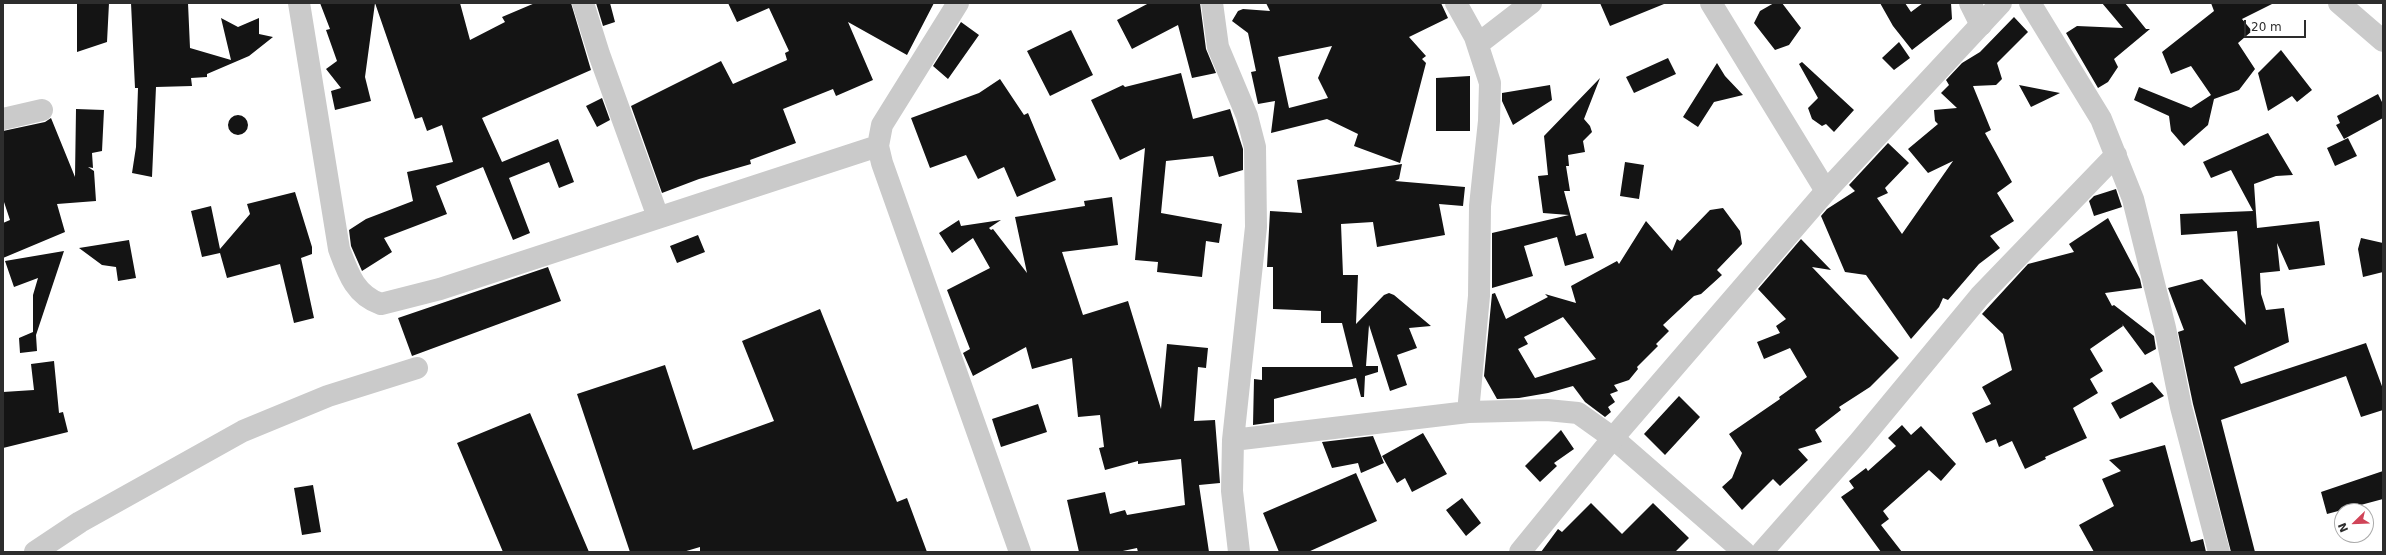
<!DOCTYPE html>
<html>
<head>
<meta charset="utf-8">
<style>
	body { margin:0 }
	#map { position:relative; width:2386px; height:555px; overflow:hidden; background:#fff; font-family:"DejaVu Sans",sans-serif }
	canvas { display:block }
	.frame { position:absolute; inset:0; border:4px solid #2d2d2d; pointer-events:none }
	.north { position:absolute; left:2334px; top:503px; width:40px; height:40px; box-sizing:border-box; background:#fff; border:1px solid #ababab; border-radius:50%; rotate:247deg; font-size:11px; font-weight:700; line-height:16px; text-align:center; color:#2d2d2d }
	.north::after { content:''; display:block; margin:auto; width:14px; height:18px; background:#d04458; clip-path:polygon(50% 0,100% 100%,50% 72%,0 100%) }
	.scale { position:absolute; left:2244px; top:20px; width:62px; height:18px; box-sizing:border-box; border:2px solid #2d2d2d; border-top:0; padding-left:5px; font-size:12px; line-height:14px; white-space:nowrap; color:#2d2d2d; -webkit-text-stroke:3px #fff; paint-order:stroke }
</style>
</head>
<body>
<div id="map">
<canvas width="2386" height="555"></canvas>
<div class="frame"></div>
<div class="north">N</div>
<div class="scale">20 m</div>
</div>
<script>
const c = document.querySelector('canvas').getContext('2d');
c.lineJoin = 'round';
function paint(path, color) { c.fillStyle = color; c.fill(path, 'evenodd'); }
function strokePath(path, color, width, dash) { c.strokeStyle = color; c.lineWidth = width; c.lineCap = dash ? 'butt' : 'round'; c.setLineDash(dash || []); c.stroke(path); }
const building = new Path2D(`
	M77 3H109L107 42 77 52Z
	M131 3H188L190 48 231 60 221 18 238 27 259 18V34L273 37 249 56 207 74V77L191 78 192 86 156 87 152 177 132 173 136 147 138 88H135Z
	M320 3H460L470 40 505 22 502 17 535 3H571L591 70 482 118 502 162 558 139 574 182 559 188 549 162 509 178 530 233 513 240 483 167 436 186 447 214 384 238 392 252 362 271 351 246 349 230 366 219 413 201 407 172 453 162 442 125 427 131 422 117 415 119 375 3 365 77 371 101 335 110 331 91 341 88 326 69 337 61 326 30 330 29Z
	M596 3H610L615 22 603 26Z
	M728 3H934L907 55 848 22 873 80 836 96 833 89 783 109 796 143 750 160 751 164 699 179 662 193 631 106 721 61 733 84 787 60 785 53 789 51 769 8 737 22Z
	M1149 3H1200L1206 49 1216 73 1192 78 1178 25 1132 49 1117 20Z
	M1266 3H1441L1448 18 1409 37 1426 56 1422 59 1426 63 1400 163 1354 146 1358 134 1327 119 1271 133 1275 101 1258 104 1251 72 1256 71 1248 33 1232 21 1238 11 1243 9 1270 11ZM1332 46 1318 78 1328 98 1289 108 1278 57Z
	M1600 3H1664V4L1610 26Z
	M1774 3H1782L1801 28 1789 45 1775 50 1754 23 1760 11Z
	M1880 3H1905L1911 12 1923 3H1951L1952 19 1912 50 1893 26Z
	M2102 3H2125L2146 29H2150L2114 59 2118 67 2108 82 2098 88 2066 33 2077 26 2123 28Z
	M2211 3H2274L2242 19 2252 31 2238 43 2255 69 2239 90 2214 99 2208 125 2184 146 2171 131 2169 116 2134 100 2139 87 2191 108 2211 95 2191 66 2171 74 2162 52 2214 11Z
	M2014 17 2028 32 1997 63 2002 79 1996 85 1973 86 1991 130 1985 133 2012 182 1997 193 2014 221 1990 236 2000 248 1979 264 1948 300 1943 298 1939 307 1911 339 1866 275 1845 272 1821 216 1827 209 1855 191 1849 185 1888 143 1909 163 1885 188 1888 193 1877 198 1902 234 1953 161 1928 173 1908 149 1938 124 1935 121 1934 110 1957 108 1941 93 1949 85 1946 80 1962 63 1980 52Z
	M961 22 979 35 948 79 933 66Z
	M1071 30 1093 75 1050 96 1027 51Z
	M1899 42 1910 58 1894 70 1882 58Z
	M2281 50 2312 90 2297 102 2292 96 2268 111 2258 73Z
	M1668 58 1676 74 1634 93 1626 77Z
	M1802 62 1854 110 1834 132 1826 124 1822 126 1812 119 1808 108 1818 98 1799 64Z
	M1717 63 1725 76 1743 95 1714 102 1698 127 1683 117Z
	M1181 73 1193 119 1230 109 1243 149V170L1219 177 1213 156 1166 161 1161 213 1222 224 1219 243 1206 241 1202 277 1157 272 1158 262 1135 260 1145 148 1120 160 1091 100 1123 85 1125 87Z
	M1470 76V131H1436V78Z
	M1600 78 1584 119 1590 126 1592 132 1583 141 1585 152 1568 155 1569 166H1566L1570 191H1564L1576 236 1586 233 1594 258 1565 266 1557 237 1524 246 1533 276 1492 288V233L1569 215 1543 213 1538 176 1548 175 1544 136Z
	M1000 79 1024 115 1028 113 1056 180 1017 197 1004 167 978 179 966 155 930 168 911 118 979 93Z
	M1550 85 1552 100 1513 125 1502 101V93Z
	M2019 85 2060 93 2031 107Z
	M2378 94 2383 104V118L2344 139 2336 125 2340 123 2337 116Z
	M602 98 610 120 597 127 586 106Z
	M76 109 104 110 102 151 92 153 93 168 88 167 94 171 96 201 57 204 65 232 3 258V223L10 220 3 199V131L45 122 51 118 75 177Z
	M228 125a10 10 0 1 1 20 0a10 10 0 1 1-20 0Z
	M2268 133 2293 175 2276 176 2254 184 2257 228 2319 221 2325 265 2289 270 2277 243 2280 271 2260 273 2261 294 2266 310 2284 308 2289 342 2234 367 2241 384 2366 343 2383 389V410L2361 417 2346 376 2221 420 2255 552H2231L2193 404 2178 332 2184 330 2168 288 2202 279 2246 325 2237 231 2181 235 2180 214 2253 211 2231 170 2211 178 2203 162Z
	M2348 138 2357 156 2335 166 2327 148Z
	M1625 162 1644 165 1639 199 1620 196Z
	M1402 164 1399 179 1395 181 1465 187 1463 206 1439 204 1445 235 1377 247 1373 222 1341 224 1343 275H1358L1356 324 1384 295 1389 293 1394 295 1431 326 1409 328 1417 348 1397 355 1407 385 1390 391 1369 325 1366 366H1378V372L1365 376 1364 397H1361L1356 378 1274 399V422L1253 425 1254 379 1262 380V367H1353L1342 323H1321V311L1273 309V267H1267L1270 211 1302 213 1297 180Z
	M2116 189 2122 207 2094 216 2089 201 2094 196Z
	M295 192 312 247V254L301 258 314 318 294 323 280 264 227 278 220 253 202 257 191 211 211 206 220 249 250 214 247 204Z
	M1112 197 1118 245 1062 252 1083 315 1128 301 1161 409 1167 344 1208 348 1206 368 1198 367 1194 421 1215 420 1220 483 1199 485 1209 552H1138L1137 548 1118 552H1079L1067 500 1105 492 1110 514 1125 510 1127 515 1185 505 1181 459 1138 464V461L1105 470 1099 448 1104 447 1100 415 1078 417 1072 358 1032 369 1026 347 973 376 963 353 970 349 947 290 990 268 973 238 952 253 939 233 959 220 961 226 1001 220 989 228 991 230 993 229 1027 273 1015 217 1085 206 1084 201Z
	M1723 208 1740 231 1742 244 1717 270 1722 275 1701 294 1694 296 1663 325 1669 331 1656 344 1658 346 1637 367 1638 369 1629 380 1614 385 1618 391 1610 394 1615 402 1608 407 1611 412 1605 417 1585 402 1573 386 1548 393 1519 398 1497 399 1484 376 1492 294 1495 293 1506 319 1548 297 1545 294 1576 303 1571 286 1617 261 1619 264 1646 221 1672 251 1677 239 1680 241 1710 210ZM1563 317 1596 359 1535 378 1518 349 1528 344 1524 337Z
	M2108 218 2140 279 2142 288 2105 293 2112 306 2114 305 2154 336 2156 349 2145 355 2122 324 2123 326 2090 349 2103 371 2090 379 2098 393 2073 408 2087 438 2045 457 2046 459 2025 469 2012 441 1999 447 1996 439 1986 443 1972 413 1991 404 1982 387 2012 370 2003 334 1982 314 2028 264 2074 252 2069 244Z
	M698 235 705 252 677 263 670 246Z
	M2361 238 2383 243V272L2363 277 2358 249Z
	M1801 239 1831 270 1812 267 1899 358 1870 387 1839 407 1841 410 1815 430 1822 442 1798 449 1808 460 1780 486 1773 479 1742 510 1722 487 1732 478 1742 453 1729 434 1780 399 1779 397 1807 377 1790 348 1764 359 1757 342 1780 333 1776 326 1786 319 1758 289Z
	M129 240 136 278 118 281 116 267 102 265 79 248Z
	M64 251 36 335 37 351 20 353 19 338 33 332V295L38 278 14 287 5 261Z
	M548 267 561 301 412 356 398 318Z
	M820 309 897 502 907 498 927 552H700V547L683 552H630L577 394 665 365 693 450 774 421 742 341Z
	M54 361 59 413 63 412 68 432 3 448V392L34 390 31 364Z
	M2152 382 2164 396 2120 419 2111 403Z
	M1679 396 1700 417 1665 455 1644 434Z
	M1038 404 1047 432 1001 447 992 419Z
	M530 413 589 552H503L457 443Z
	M1902 425 1911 435 1921 426 1956 464 1941 481 1929 470 1883 511 1889 519 1881 525 1902 552H1881L1841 497 1854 488 1849 481 1866 468 1868 471 1896 446 1888 438Z
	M1561 430 1574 449 1554 463 1557 466 1540 482 1525 466Z
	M1423 433 1447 474 1412 492 1405 478 1397 483 1382 456Z
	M1373 436 1384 463 1361 473 1358 463 1332 468 1322 442Z
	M2165 445 2191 542 2203 539 2206 552H2094L2079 525 2114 506 2102 479 2121 471 2109 460Z
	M2383 471V499L2327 514 2321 492Z
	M1356 473 1377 521 1308 552H1279L1263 513Z
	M313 485 321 532 302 535 294 488Z
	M1462 498 1481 523 1466 536 1446 510Z
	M1591 503 1622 534 1653 503 1689 538 1675 552H1541L1558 529 1562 532Z`);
const minor = new Path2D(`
	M299 3 339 249C348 273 355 295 381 304L440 289 878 146
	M583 3 599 54 658 217
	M958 3 882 125 878 146 882 163 1020 552
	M1212 3 1218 47 1247 116 1255 147 1256 227 1233 440 1232 491 1239 552
	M1456 3 1475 37 1490 83 1489 121 1480 206 1479 296 1468 412
	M1711 3 1826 191
	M1970 3 1981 25
	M2030 3 2101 119 2133 199 2165 328 2181 407 2219 552
	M2339 3 2383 41
	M1478 44 1531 3
	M3 119 42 110
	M1233 440 1468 412 1547 410 1578 413 1613 438 1744 552
	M35 552 80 522 243 431 328 396 417 368
	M1762 552 1859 442 1980 296 2116 155`);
const tertiary = new Path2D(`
	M1520 552 1613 438 1826 191 2001 3`);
paint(building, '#141414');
strokePath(minor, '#cacaca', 22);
strokePath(tertiary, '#cacaca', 22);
</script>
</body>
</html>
